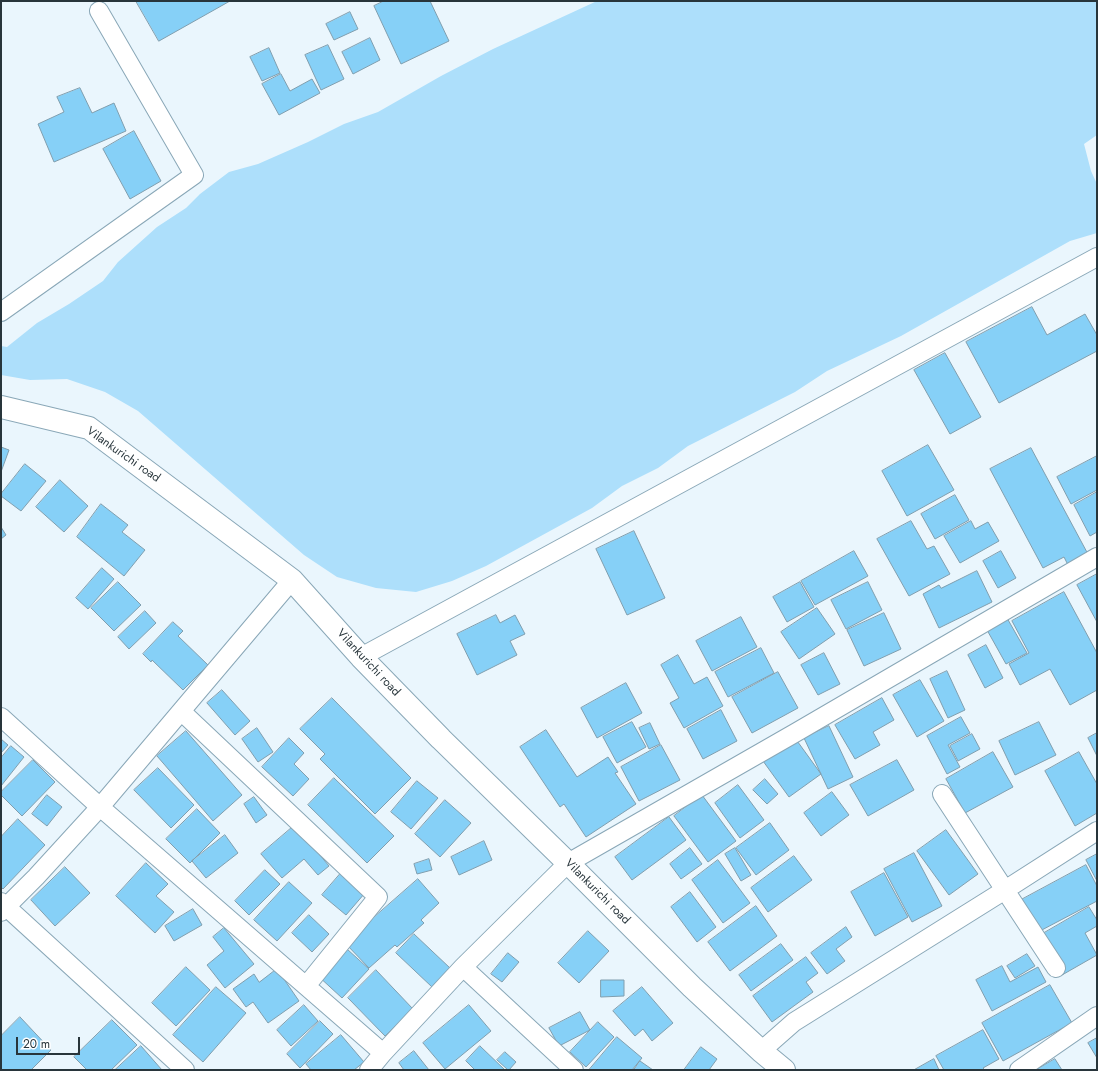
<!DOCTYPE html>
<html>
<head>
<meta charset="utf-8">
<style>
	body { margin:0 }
	#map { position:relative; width:1098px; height:1071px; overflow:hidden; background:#eaf6fd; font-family:Jost,sans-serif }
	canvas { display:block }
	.frame { position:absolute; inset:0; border:2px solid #28353b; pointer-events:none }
	.scale { position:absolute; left:16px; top:1037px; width:64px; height:18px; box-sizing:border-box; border:2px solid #28353b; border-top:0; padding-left:5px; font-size:12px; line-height:14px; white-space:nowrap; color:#28353b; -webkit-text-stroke:3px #fff; paint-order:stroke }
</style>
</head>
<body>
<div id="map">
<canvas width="1098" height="1071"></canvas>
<div class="frame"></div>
<div class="scale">20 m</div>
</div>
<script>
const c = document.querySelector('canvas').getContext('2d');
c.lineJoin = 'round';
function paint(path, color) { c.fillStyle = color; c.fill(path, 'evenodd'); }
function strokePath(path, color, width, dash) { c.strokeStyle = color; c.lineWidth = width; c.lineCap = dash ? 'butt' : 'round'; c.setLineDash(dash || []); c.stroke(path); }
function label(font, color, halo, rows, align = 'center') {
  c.font = font + ' Jost,sans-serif'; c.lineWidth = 3.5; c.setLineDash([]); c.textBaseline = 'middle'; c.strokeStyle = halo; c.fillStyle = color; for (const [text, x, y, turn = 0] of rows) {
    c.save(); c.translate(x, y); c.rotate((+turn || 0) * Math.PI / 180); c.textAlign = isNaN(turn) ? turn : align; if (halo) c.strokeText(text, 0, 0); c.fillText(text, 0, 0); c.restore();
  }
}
const green = new Path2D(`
	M597 1H1097V135L1084 144 1091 171 1097 184V233L1070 241 901 336 827 371 795 392 688 446 658 468 622 486 592 508 486 566 452 581 416 592 376 588 337 577 304 555 138 411 105 392 67 379 30 380 1 375V346L7 347 37 323 69 304 103 281 118 262 157 227 186 208 200 194 229 172 258 164 308 142 344 124 378 112 441 76 493 49Z`);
const building = new Path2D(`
	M136 1H230L159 41Z
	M384 1H430L449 41 401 64 374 6Z
	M350 12 358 29 334 40 326 24Z
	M370 38 380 60 353 74 342 52Z
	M328 45 344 79 321 90 305 55Z
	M269 48 280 73 262 81 250 57Z
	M281 74 290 91 312 79 320 93 279 115 262 84Z
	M80 88 92 113 114 103 126 131 54 162 38 124 64 112 57 97Z
	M134 131 161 181 130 199 103 149Z
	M1032 307 1047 335 1085 314 1097 335V351L999 403 966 342Z
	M945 353 981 417 950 434 914 370Z
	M928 445 954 490 907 516 882 471Z
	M1 447 9 450 1 472Z
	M1031 448 1089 556 1069 567 1064 557 1043 568 990 469Z
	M1097 456V490L1071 504 1057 477Z
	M25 464 46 481 21 511 1 496V494Z
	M60 480 88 506 64 532 36 507Z
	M1097 492V532L1090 536 1074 505Z
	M955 495 969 520 935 539 921 514Z
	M101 504 128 525 122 532 145 550 124 576 77 537Z
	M911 521 927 549 934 546 950 574 909 596 877 539Z
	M971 521 975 529 988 522 999 541 960 563 944 536Z
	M1 527 6 535 1 539Z
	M634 531 665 598 627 615 596 549Z
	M854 551 868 576 815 605 801 581Z
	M1001 551 1016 578 998 588 983 561Z
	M102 568 114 579 88 609 76 598Z
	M977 571 992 602 939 628 923 594 939 585 941 588Z
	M1097 574V622L1077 585Z
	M118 582 141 605 114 631 91 608Z
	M800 582 814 607 787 622 773 597Z
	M868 582 882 610 846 629 831 600Z
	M1064 592 1097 653V690L1070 705 1050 669 1020 685 1009 664 1029 653 1012 621Z
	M817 608 835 634 799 659 781 632Z
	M145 611 156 623 129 649 118 637Z
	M884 613 901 649 864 666 847 630Z
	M496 615 500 623 515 615 525 634 510 641 517 655 477 675 457 634Z
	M741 617 757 647 712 671 696 641Z
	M1007 618 1027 653 1006 664 987 630Z
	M173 622 183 631 178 636 208 665 183 690 152 660 151 662 143 654Z
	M986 645 1003 678 985 688 968 655Z
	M761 648 774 673 728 697 715 672Z
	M824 653 840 684 818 695 801 665Z
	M678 655 694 684 707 677 723 706 684 728 670 703 679 698 661 665Z
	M947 671 965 710 948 718 930 679Z
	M778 672 798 708 752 733 732 697Z
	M920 680 944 721 917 737 893 695Z
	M626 683 642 713 597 738 581 708Z
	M222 690 250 721 235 735 207 703Z
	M332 698 411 778 375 814 320 759 325 754 300 729Z
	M882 698 894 720 873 732 880 745 855 759 835 725Z
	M721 710 737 741 703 759 687 729Z
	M961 717 970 733 948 745 960 767 947 774 927 736Z
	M632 722 646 747 617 763 603 737Z
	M1039 722 1056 755 1015 775 999 741Z
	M650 723 660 744 649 749 639 728Z
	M829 726 853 777 828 789 804 738Z
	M257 728 273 752 258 762 242 739Z
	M546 730 577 777 608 757 618 772 615 773 636 804 586 837 564 804 560 807 520 747Z
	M186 731 242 795 213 821 157 756Z
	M1097 733V756L1088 738Z
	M972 734 980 749 958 761 950 746Z
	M289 738 304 753 294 764 309 779 293 796 262 767Z
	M795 738 821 774 789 797 763 761Z
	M1 739 8 745 1 753Z
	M661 745 680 780 639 801 621 767Z
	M11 746 24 757 1 786V758Z
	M993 752 1013 787 965 813 946 779Z
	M1079 752 1097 784V813L1075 826 1045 771Z
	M33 760 55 782 22 816 1 795V792Z
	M897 760 914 790 868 816 850 785Z
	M158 768 194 805 171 828 134 790Z
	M334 778 394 836 367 863 308 805Z
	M765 779 778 794 767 804 753 790Z
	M417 781 438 798 411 829 391 812Z
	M738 785 764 820 740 838 715 803Z
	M832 792 849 815 821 836 804 813Z
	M47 795 62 807 47 826 32 814Z
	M702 795 736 841 708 862 674 816Z
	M254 797 267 815 256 823 244 804Z
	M445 800 471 823 440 857 415 834Z
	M197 809 220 833 190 863 166 839Z
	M669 817 686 840 632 880 615 857Z
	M18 819 45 845 3 889 1 887V837Z
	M770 823 789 850 756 875 736 848Z
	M295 825 329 866 318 875 304 859 282 878 261 854Z
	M946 830 978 874 949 895 917 851Z
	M225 835 238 853 206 878 192 861Z
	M484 841 492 860 459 875 451 857Z
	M690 848 702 864 681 879 670 864Z
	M735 848 751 875 741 881 725 854Z
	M914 853 942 906 912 922 884 869Z
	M1097 854V881L1086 860Z
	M794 856 812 880 768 912 751 888Z
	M429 859 432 870 417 874 414 864Z
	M718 860 750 903 723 923 692 880Z
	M146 863 168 884 156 896 174 912 155 933 116 896Z
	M1086 865 1097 886V901L1038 932 1021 900Z
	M65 867 90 893 55 926 31 900Z
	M265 870 280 884 249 915 235 901Z
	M341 873 365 893 346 915 322 895Z
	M884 873 908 917 875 936 851 892Z
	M418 879 439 903 421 920 424 923 397 947 395 945 369 968 345 943Z
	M289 882 312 903 277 941 254 920Z
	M690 892 716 927 697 942 671 907Z
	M756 906 777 936 730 971 708 942Z
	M1089 907 1097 920V926L1085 933 1097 955 1062 975 1039 936Z
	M193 909 202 925 174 941 165 926Z
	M309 915 329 934 312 952 292 933Z
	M846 927 852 937 836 949 845 961 827 974 811 953Z
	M224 928 254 964 225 988 207 965 224 951 213 937Z
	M588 931 609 951 579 983 558 963Z
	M414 934 450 968 432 987 396 953Z
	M781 944 793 960 751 991 739 975Z
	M347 949 369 969 342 998 317 975Z
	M508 953 519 962 502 982 491 974Z
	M1027 954 1035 966 1015 978 1007 966Z
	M806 957 818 973 806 982 813 992 772 1022 753 996Z
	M1002 966 1010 982 1038 967 1046 982 992 1011 976 980Z
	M186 967 210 990 176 1026 152 1003Z
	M277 969 299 1001 268 1023 253 1002 246 1007 233 989 254 974 259 982Z
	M376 970 413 1009 385 1036 348 998Z
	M601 980H624V996L601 997Z
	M1050 985 1072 1023 1003 1061 982 1023Z
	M216 987 246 1013 203 1062 173 1035Z
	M642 987 673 1023 652 1041 643 1029 635 1036 613 1011Z
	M304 1005 318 1021 291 1046 277 1030Z
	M469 1005 491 1031 445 1069 423 1043Z
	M580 1012 590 1030 559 1046 549 1028Z
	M20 1017 51 1050 31 1070H1V1036Z
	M112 1020 137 1045 111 1070H87L74 1057Z
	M320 1021 333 1034 300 1068 287 1054Z
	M598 1022 614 1037 586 1067 570 1052Z
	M983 1030 999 1059 983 1068 985 1070H944L936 1056Z
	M341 1035 364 1062 354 1070H311L306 1064Z
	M617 1037 642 1058 632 1070H589Z
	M1097 1038V1058L1088 1043Z
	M141 1046 162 1070H115Z
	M480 1046 505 1070H475L466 1061Z
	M701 1047 717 1059 709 1070H684Z
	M414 1051 429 1070H404L399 1063Z
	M505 1052 516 1062 509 1070H508L497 1060Z
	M934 1059 939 1070H914Z
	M1055 1059 1062 1070H1036Z
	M640 1061 653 1070H634Z`);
const street = new Path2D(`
	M1 312 194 175 99 11
	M361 657 1097 257
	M182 712 378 897 306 986
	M1 717 100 807 383 1053
	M942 794 1056 968
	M1 902 185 1070
	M1 912 36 877 100 807 292 580
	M463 967 574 1070
	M761 1051 794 1022 1005 890 1097 831
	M369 1070 383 1053 463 967 568 863 795 733 1097 557
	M1019 1070 1097 1016`);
const secondary = new Path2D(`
	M1 407 89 428 292 580 361 657 441 739 568 863 692 987 761 1051 784 1070`);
const streetNames = [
	["Vilankurichi road",123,455,35],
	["Vilankurichi road",368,663,47],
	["Vilankurichi road",597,892,45]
];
paint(green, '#addffb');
paint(building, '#86d0f7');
strokePath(building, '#809eae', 1);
strokePath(street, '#89a7b7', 20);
strokePath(secondary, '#89a7b7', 24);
strokePath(street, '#fff', 18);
strokePath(secondary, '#fff', 22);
label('12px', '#28353b', '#fff', streetNames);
</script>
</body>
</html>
